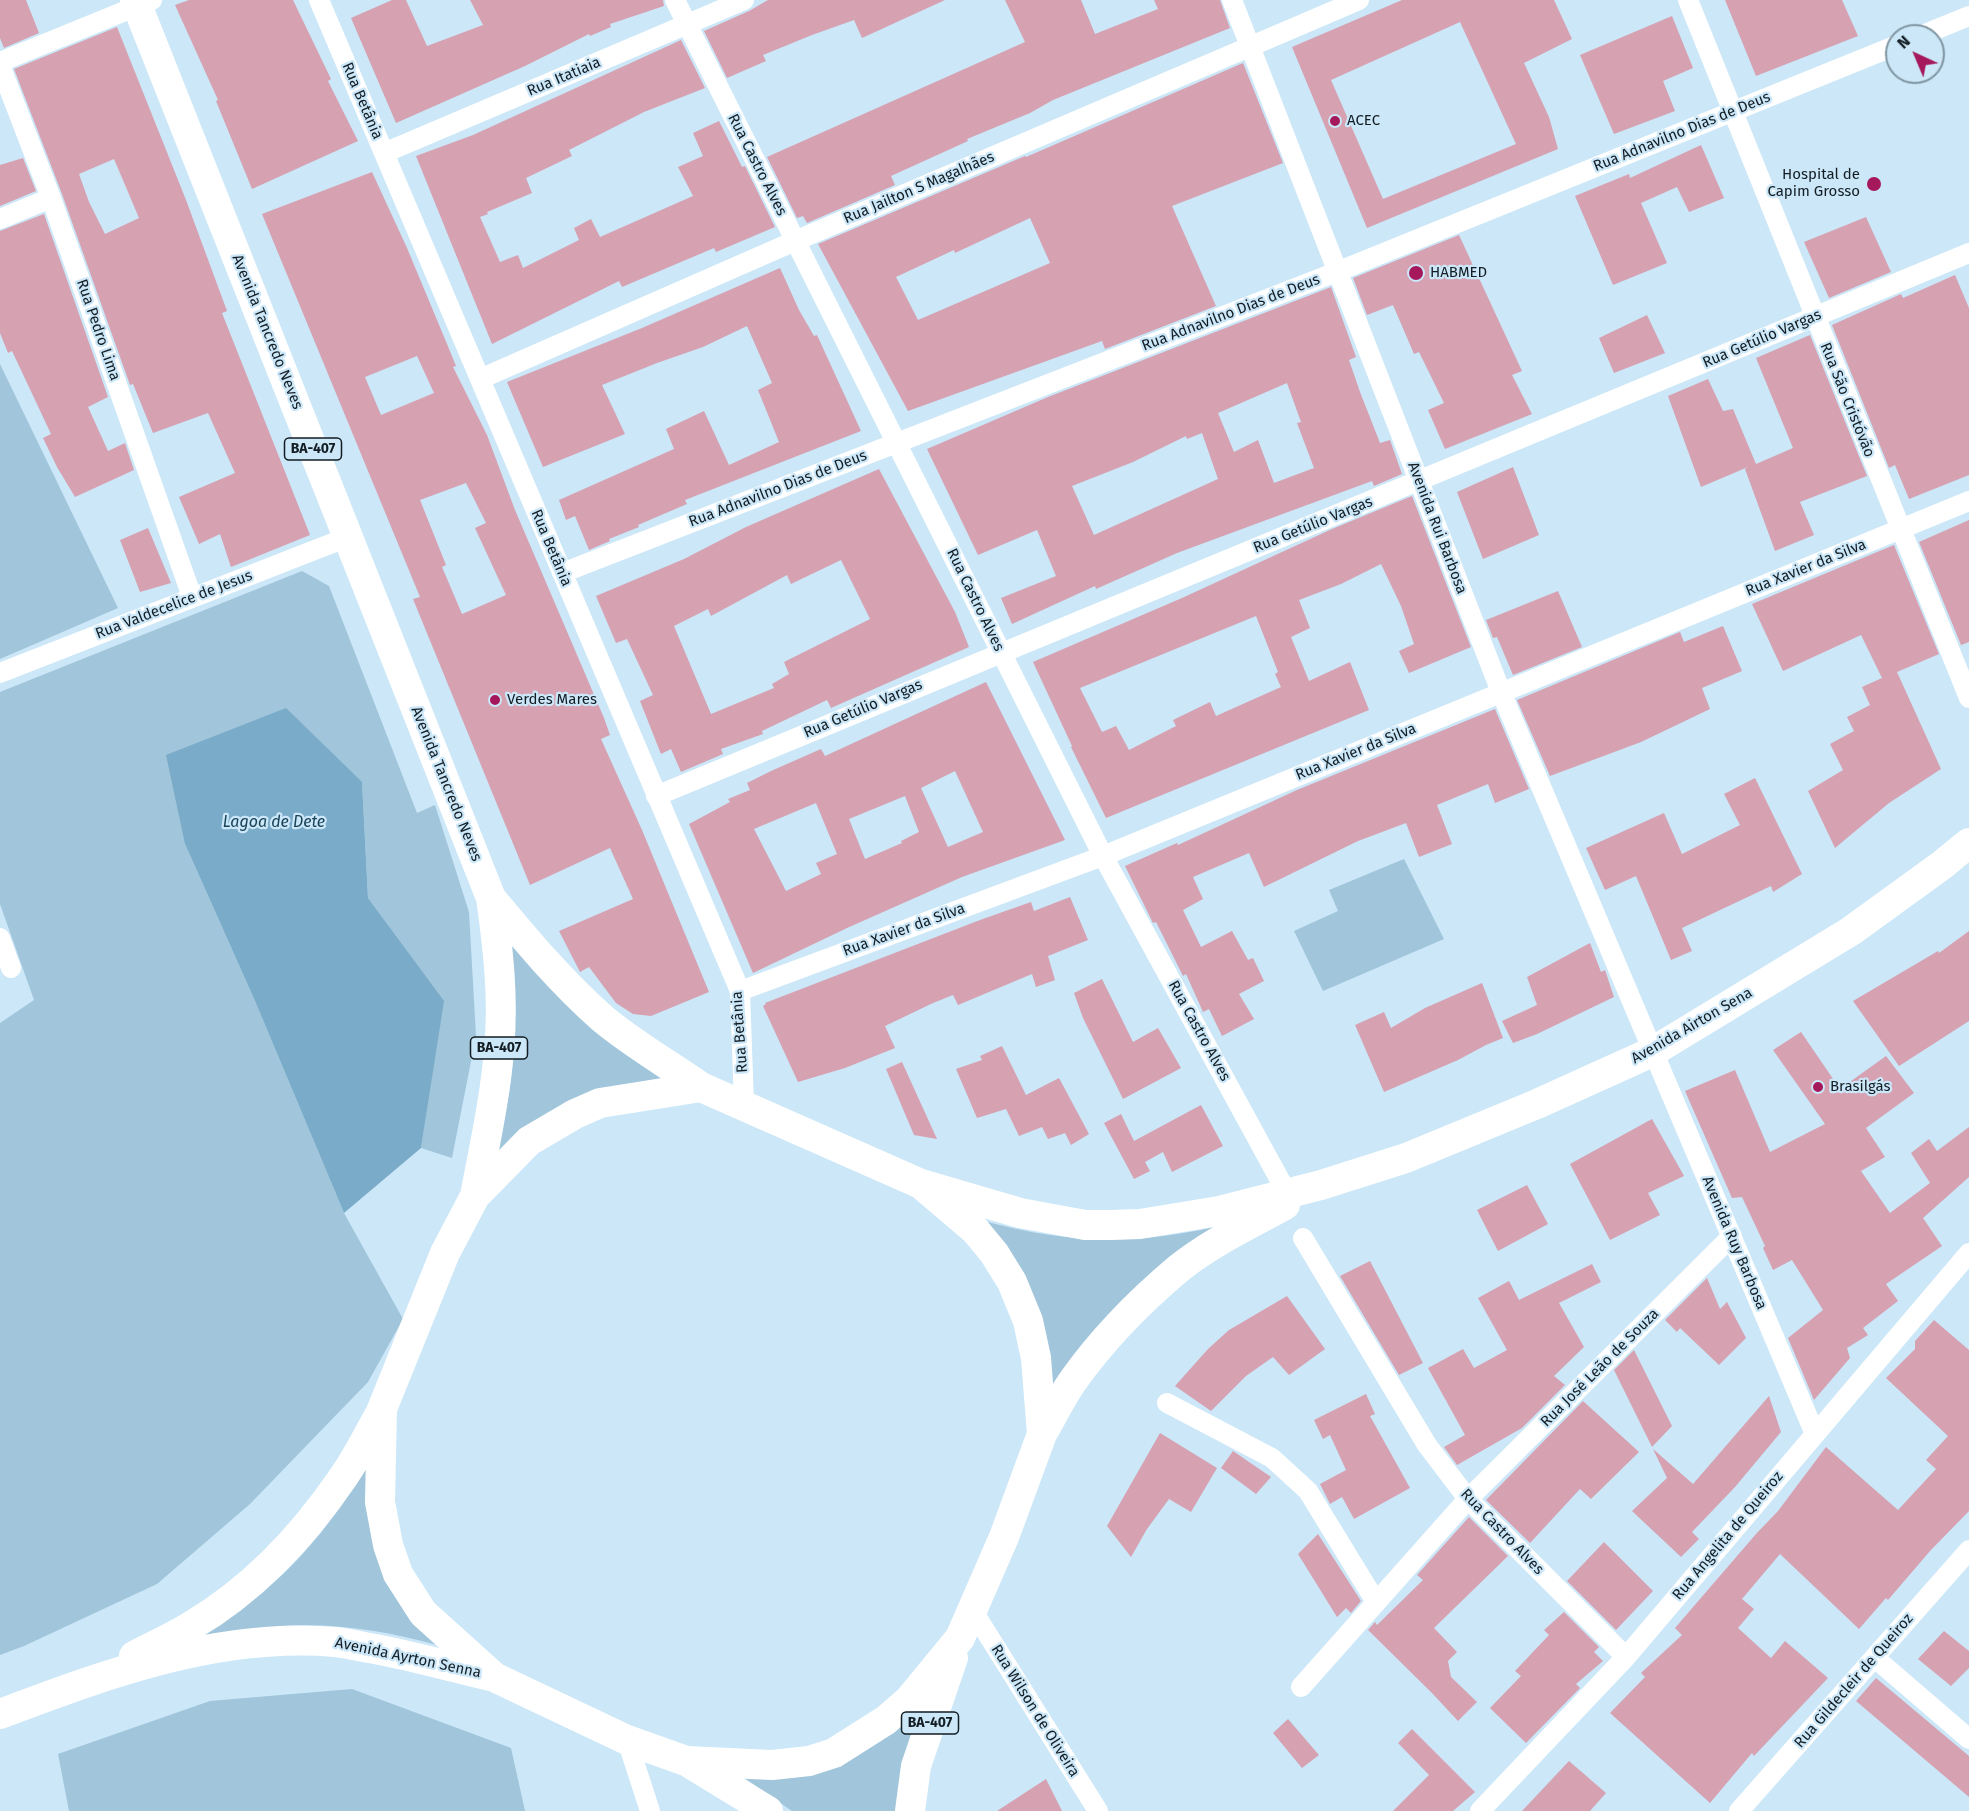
<!DOCTYPE html>
<html>
<head>
<meta charset="utf-8">
<style>
	body { margin:0 }
	#map { position:relative; width:1969px; height:1811px; overflow:hidden; background:#cbe7f8; font-family:"Fira Sans",sans-serif }
	canvas { display:block }
	.north { position:absolute; left:1885px; top:24px; width:60px; height:60px; box-sizing:border-box; background:#cbe7f8; border:2px solid #8196a3; border-radius:50%; rotate:316deg; font-size:16px; font-weight:700; line-height:24px; text-align:center; color:#131d23 }
	.north::after { content:''; display:block; margin:auto; width:21px; height:27px; background:#a5185b; clip-path:polygon(50% 0,100% 100%,50% 72%,0 100%) }
</style>
</head>
<body>
<div id="map">
<canvas width="1969" height="1811"></canvas>
<div class="north">N</div>
</div>
<script>
const c = document.querySelector('canvas').getContext('2d');
c.lineJoin = 'round';
function paint(path, color) { c.fillStyle = color; c.fill(path, 'evenodd'); }
function strokePath(path, color, width, dash) { c.strokeStyle = color; c.lineWidth = width; c.lineCap = dash ? 'butt' : 'round'; c.setLineDash(dash || []); c.stroke(path); }
function label(font, color, halo, rows, align = 'center') {
  c.font = font + ' "Fira Sans",sans-serif'; c.lineWidth = 4.5; c.setLineDash([]); c.textBaseline = 'middle'; c.strokeStyle = halo; c.fillStyle = color; for (const [text, x, y, turn = 0] of rows) {
    c.save(); c.translate(x, y); c.rotate((+turn || 0) * Math.PI / 180); c.textAlign = isNaN(turn) ? turn : align; if (halo) c.strokeText(text, 0, 0); c.fillText(text, 0, 0); c.restore();
  }
}
const green = new Path2D(`
	M0 364 118 608 0 659Z
	M302 571 329 586 417 813 435 805 469 912 476 1036 452 1158 421 1148 443 1001 368 898 362 782 185 844 255 1001 344 1213 403 1319 368 1382 250 1504 157 1584 24 1646 0 1655V1023L34 1000 0 904V692Z
	M1404 859 1444 939 1323 991 1294 931 1338 911 1329 890Z
	M509 942 662 1078 631 1084 495 1157C516 1081 520 1020 509 942Z
	M984 1221C1071 1245 1140 1245 1228 1224L1051 1394Z
	M366 1465 437 1645C376 1628 313 1619 250 1630 227 1634 204 1640 182 1646 266 1600 319 1548 366 1465Z
	M352 1689 511 1748 525 1811H69L58 1754 210 1701Z
	M918 1709 909 1741 897 1811H792L743 1777Z`);
const water = new Path2D(`
	M286 708 362 782 368 898 444 1001 421 1148 344 1213 255 1001 185 844 166 755Z`);
const building = new Path2D(`
	M0 0H26L39 33 4 48 0 38Z
	M189 0H293L331 79 328 81 358 141 252 189 216 101 218 100 175 5Z
	M392 0H406L427 46 483 25 470 0H663L664 6 610 24 611 27 590 36 589 34 525 66 396 123 351 18Z
	M768 0H945L862 38 854 20 812 35 763 55 766 61 727 78 704 31 749 11Z
	M1005 0H1081L1095 34 1158 9 1154 0H1220L1230 28 1053 100 1030 113 967 139 968 141 891 176 895 185 807 223 803 216 797 218 767 157 1025 42Z
	M1402 0H1554L1572 39 1524 63 1549 117 1558 149 1367 228 1292 47ZM1460 22 1516 144 1383 199 1331 80Z
	M1725 0H1842L1858 36 1756 76Z
	M1672 16 1693 68 1663 81 1675 111 1614 134 1580 55Z
	M117 27 186 200 227 311 222 313 310 535 231 567 220 534 199 544 179 497 235 473 208 413 153 433 133 384 130 385 62 194 14 69ZM114 159 139 218 105 234 89 202 79 174Z
	M681 40 705 88 644 112 569 150 572 156 526 178 532 193 487 212 488 214 480 217 500 262 518 255 523 268 579 240 574 228 591 219 600 237 693 196 678 167 703 156 693 133 719 121 742 167 745 166 775 227 716 252 714 248 622 287 619 281 492 344 416 156 473 135Z
	M1243 63 1283 163 1172 206 1216 306 1105 349 1102 341 908 411 818 244 1025 156 1026 157ZM1030 218 1050 263 918 320 896 277 954 250 955 253Z
	M1701 145 1724 198 1689 212 1677 187 1641 203 1667 263 1613 285 1575 196 1629 174 1630 178Z
	M23 158 36 191 0 206V165Z
	M372 172 407 248 447 344 456 366 453 367 487 435 515 510 604 718 610 735 601 739 642 830 709 992 651 1016 633 1014 616 1003 589 967 580 972 559 931 633 899 610 848 530 885 413 599 420 597 262 214ZM417 356 434 393 381 415 365 377ZM466 483 486 523 475 528 506 595 462 614 442 567 446 565 420 500Z
	M44 214 108 397 88 407 108 451 125 443 134 470 75 497 57 467 43 438 51 434 12 351 8 353 0 333V231Z
	M1866 217 1891 272 1829 298 1804 242Z
	M1459 235 1522 371 1512 375 1532 414 1445 449 1428 410 1444 403 1419 352 1414 354 1393 305 1367 315 1353 278Z
	M780 268 799 310 814 336 817 335 861 431 685 500 687 504 638 525 639 527 609 539 610 541 589 550 575 516 566 520 559 500 674 449 666 429 704 411 729 465 779 442 758 390 772 383 747 326 703 347 657 363 602 385 625 434 543 467 507 382 642 328Z
	M1955 275 1969 308V475L1909 499 1895 465 1889 468 1832 325 1901 294 1903 298Z
	M1331 287 1356 357 1349 360 1360 392 1380 443 1390 440 1402 474 1374 486 1372 481 1177 553 1096 589 1095 586 1012 624 1001 598 1056 576 1037 530 978 555 927 449 1048 397ZM1287 383 1301 422 1297 423 1314 468 1274 483 1258 440 1234 452 1218 413ZM1202 433 1218 479 1094 535 1072 486 1133 462 1186 436 1187 439Z
	M1647 315 1665 353 1614 373 1599 338Z
	M1810 335 1867 476 1800 502 1814 535 1775 551 1745 469 1748 467 1701 487 1668 396 1708 379 1723 411 1733 409 1756 464 1793 448 1756 358Z
	M1513 467 1539 535 1483 559 1457 492Z
	M879 469 955 612 969 647 831 708 827 700 762 731 763 734 721 749 723 754 681 772 671 749 661 754 640 701 653 695 627 639 616 643 596 596 684 559 746 527ZM841 560 870 619 784 662 789 674 772 684 774 688 711 714 674 626 708 609 711 616 787 575 791 584Z
	M1412 496 1471 647 1409 673 1399 651 1414 644 1401 606 1381 564 1341 584 1299 600 1310 628 1291 637 1309 681 1350 662 1369 710 1106 818 1071 747 1072 746 1033 662 1182 598 1332 529ZM1256 616 1278 672 1275 674 1281 687 1216 716 1210 702 1173 720 1176 726 1129 750 1116 726 1102 732 1080 688Z
	M1969 520V642L1961 645 1919 542Z
	M148 528 171 583 140 592 120 540Z
	M1894 545 1939 654 1897 672 1941 769 1889 803 1835 848 1808 791 1843 770 1830 744 1854 731 1847 717 1870 705 1862 687 1882 678 1861 635 1783 671 1752 604Z
	M1558 591 1582 647 1513 675 1497 637 1493 638 1486 620Z
	M1723 626 1742 671 1702 688 1710 709 1641 742 1550 776 1517 700 1680 632 1684 642Z
	M986 682 1065 840 962 877 847 928 753 973 689 824 730 802 728 799 750 790 747 783 771 771 821 749 825 756ZM955 771 983 832 948 847 921 788ZM905 796 919 832 901 841 902 843 865 859 849 819ZM816 803 837 854 816 863 821 874 786 891 754 829Z
	M1495 709 1529 789 1495 803 1488 784 1437 805 1452 844 1419 857 1406 823 1358 841 1264 887 1249 853 1193 877 1203 899 1183 910 1201 947 1232 931 1248 960 1253 958 1264 981 1239 994 1254 1019 1222 1036 1209 1009 1203 1012 1186 974 1183 976 1156 922 1153 923 1125 866 1177 843 1178 845 1297 790Z
	M1755 778 1802 874 1773 892 1771 886 1682 928 1692 951 1671 960 1636 876 1605 890 1586 848 1664 813 1682 854 1740 825 1724 794Z
	M1070 897 1088 940 1048 956 1055 980 1036 987 1032 974 958 1005 953 995 933 1003 885 1026 895 1048 845 1068 798 1082 763 1006 766 1004 765 1003 980 920 1031 902 1034 911Z
	M1969 931V1021L1899 1066 1853 1001 1938 951 1939 953Z
	M1590 943 1601 972 1605 970 1614 997 1537 1034 1513 1043 1502 1021 1537 1005 1527 977Z
	M1102 979 1133 1042 1158 1028 1181 1068 1123 1099 1083 1018 1074 993Z
	M1482 983 1503 1038 1486 1045 1458 1060 1384 1092 1355 1025 1384 1012 1391 1028 1425 1008Z
	M1801 1032 1840 1089 1886 1056 1914 1093 1866 1128 1885 1157 1861 1171 1890 1213 1930 1183 1911 1153 1929 1139 1937 1151 1969 1127V1177L1923 1218 1942 1246 1886 1284 1898 1301 1863 1328 1868 1335 1847 1348 1850 1358 1814 1400 1788 1338 1823 1310 1792 1260 1773 1270 1763 1248 1765 1246 1742 1197 1732 1198 1685 1091 1735 1070 1770 1152 1825 1124 1773 1050Z
	M1002 1046 1026 1095 1059 1078 1089 1134 1071 1145 1065 1133 1048 1139 1042 1127 1019 1136 1006 1109 977 1118 956 1069 982 1060 980 1056Z
	M902 1062 937 1139 914 1135 886 1069Z
	M1201 1105 1223 1146 1172 1172 1163 1152 1145 1162 1150 1171 1134 1179 1104 1123 1121 1114 1134 1141Z
	M1652 1119 1684 1176 1648 1193 1660 1215 1610 1240 1570 1164Z
	M1527 1185 1548 1224 1498 1251 1477 1210Z
	M1370 1261 1423 1363 1399 1375 1340 1276Z
	M1592 1264 1601 1282 1559 1303 1584 1347 1554 1376 1565 1385 1522 1428 1457 1465 1444 1447 1465 1435 1428 1368 1463 1349 1474 1368 1507 1350 1478 1298 1509 1281 1519 1300Z
	M1707 1278 1720 1309 1727 1302 1746 1338 1719 1365 1680 1328 1677 1332 1665 1320Z
	M1287 1296 1325 1349 1289 1375 1273 1357 1246 1376 1211 1411 1175 1386 1208 1349 1229 1330Z
	M1934 1320 1969 1350V1511L1930 1551 1888 1600 1886 1598 1859 1629 1780 1554 1742 1599 1754 1609 1738 1628 1771 1658 1785 1641 1828 1678 1754 1756 1752 1753 1710 1803 1610 1713 1645 1677 1641 1673 1682 1635 1675 1628 1756 1534 1778 1511 1826 1447 1898 1510 1936 1469 1926 1460 1948 1436 1886 1378 1915 1349V1341Z
	M1634 1350 1672 1426 1652 1447 1614 1370Z
	M1366 1394 1375 1414 1370 1416 1410 1488 1354 1519 1342 1497 1330 1504 1320 1484 1346 1470 1330 1435 1323 1439 1314 1420Z
	M1769 1396 1781 1432 1735 1487 1692 1532 1699 1539 1681 1557 1632 1511 1667 1478 1653 1449 1693 1484Z
	M1583 1401 1639 1452 1591 1499 1580 1489 1530 1543 1486 1500Z
	M1160 1433 1217 1468 1191 1512 1169 1499 1147 1529 1131 1557 1107 1526Z
	M1233 1451 1271 1477 1256 1494 1221 1468Z
	M1469 1517 1508 1556 1434 1628 1457 1652 1448 1661 1451 1677 1477 1702 1458 1721 1432 1693 1368 1630 1375 1622 1377 1625 1423 1580 1417 1575Z
	M1318 1534 1361 1601 1351 1613 1346 1608 1337 1617 1298 1554Z
	M1604 1542 1653 1591 1616 1630 1567 1581Z
	M1564 1612 1599 1647 1594 1652 1603 1661 1576 1684 1580 1688 1526 1743 1490 1708 1521 1676 1515 1671 1549 1635 1544 1630Z
	M1944 1631 1969 1651V1668L1951 1686 1918 1659Z
	M1876 1678 1969 1756V1797L1856 1701Z
	M1288 1719 1319 1755 1302 1768 1273 1733Z
	M1412 1729 1475 1792 1453 1811H1393L1429 1775 1398 1743Z
	M1569 1761 1606 1793 1590 1811H1522Z
	M1046 1779 1062 1811H997Z`);
const street = new Path2D(`
	M319 0 740 991 744 1105
	M675 0 1103 856 1287 1193
	M1232 0 1501 692 1815 1434
	M1688 0 1969 698
	M1920 36 1969 16
	M0 62 152 0
	M0 65 51 198 192 597
	M384 153 744 0
	M0 219 51 198
	M480 379 795 241 1359 0
	M562 573 1339 271 1897 45
	M0 673 348 537
	M656 796C1093 613 1532 435 1969 253
	M0 938 11 968
	M740 991 1103 856 1969 501
	M1303 1238 1427 1445 1468 1499 1626 1657
	M1167 1403 1272 1458 1308 1491 1376 1602
	M973 1611 1098 1811
	M1875 1658 1969 1739
	M1301 1687 1468 1499 1732 1236
	M627 1740 650 1811
	M1480 1811 1626 1657 1969 1253
	M1739 1811 1969 1550`);
const primary = new Path2D(`
	M135 0 491 898C498 948 504 999 499 1050 495 1099 484 1148 475 1196
	M491 898C526 940 561 982 603 1019 633 1044 668 1064 701 1087
	M921 1184 975 1230 994 1253 1012 1282 1028 1321 1036 1358 1042 1434 1004 1537 960 1638 909 1700 886 1720 834 1753 809 1761 772 1765 686 1761 627 1740 494 1677 423 1613 398 1574 388 1545 380 1502 382 1409 445 1253 475 1196 529 1141 575 1114 600 1103 701 1087 921 1184 1020 1213 1085 1225H1111L1140 1224 1219 1211 1321 1185 1406 1158 1537 1104 1652 1052 1851 931 1942 865 1969 843
	M1042 1434C1052 1417 1061 1398 1072 1382 1101 1341 1140 1301 1178 1269 1210 1243 1249 1225 1285 1205
	M134 1656C153 1646 173 1637 191 1626 254 1589 304 1535 344 1476 358 1456 369 1433 381 1412
	M0 1714C106 1674 219 1632 335 1642 348 1643 361 1647 375 1649 413 1656 451 1667 490 1676
	M691 1764 768 1811
	M910 1811 916 1766 953 1658`);
const markers = [
	[1335,121,6,"#a5185b"],
	[1874,184,8,"#a5185b"],
	[1416,273,8,"#a5185b"],
	[495,700,6,"#a5185b"],
	[1818,1087,6,"#a5185b"]
];
const shields = [
	[313,449,57],
	[499,1048,57],
	[930,1723,57]
];
const shieldNames = [
	["BA-407",313,449],
	["BA-407",499,1048],
	["BA-407",930,1723]
];
const streetNames = [
	["Rua Itatiaia",564,77,-23],
	["Rua Betânia",362,101,67],
	["Rua Adnavilno Dias de Deus",1682,132,-22],
	["Rua Castro Alves",757,165,63],
	["Rua Jailton S Magalhães",919,188,-23],
	["Rua Adnavilno Dias de Deus",1231,313,-21],
	["Rua Pedro Lima",98,330,71],
	["Avenida Tancredo Neves",267,332,68],
	["Rua Getúlio Vargas",1762,339,-23],
	["Rua São Cristóvão",1847,400,68],
	["Rua Adnavilno Dias de Deus",778,489,-21],
	["Rua Getúlio Vargas",1313,525,-22],
	["Avenida Rui Barbosa",1437,528,69],
	["Rua Betânia",551,548,67],
	["Rua Xavier da Silva",1806,568,-22],
	["Rua Castro Alves",975,600,64],
	["Rua Valdecelice de Jesus",174,605,-21],
	["Rua Getúlio Vargas",863,709,-23],
	["Rua Xavier da Silva",1356,752,-22],
	["Avenida Tancredo Neves",446,784,68],
	["Rua Xavier da Silva",904,930,-20],
	["Avenida Airton Sena",1692,1026,-30],
	["Rua Castro Alves",1199,1031,61],
	["Rua Betânia",740,1032,-94],
	["Avenida Ruy Barbosa",1734,1243,67],
	["Rua José Leão de Souza",1600,1368,-45],
	["Rua Castro Alves",1502,1532,46],
	["Rua Angelita de Queiroz",1728,1536,-50],
	["Avenida Ayrton Senna",408,1658,12],
	["Rua Gildecleir de Queiroz",1854,1681,-49],
	["Rua Wilson de Oliveira",1035,1711,58]
];
const poiNames = [
	["ACEC",1347,121],
	["Hospital de",1860,175,"right"],
	["Capim Grosso",1860,192,"right"],
	["HABMED",1430,273],
	["Verdes Mares",507,700],
	["Brasilgás",1830,1087]
];
const waterNames = [
	["Lagoa de Dete",274,823]
];
paint(green, '#a1c5da');
paint(water, '#7aabc8');
paint(building, '#d6a1b1');
strokePath(street, '#fff', 20);
strokePath(primary, '#fff', 30);
for (const [x, y, r, color] of markers) { const dot = new Path2D(); dot.arc(x, y, r, 0, 2 * Math.PI); c.fillStyle = color; c.fill(dot); strokePath(dot, '#cbe7f8', 2); }
for (const [x, y, w] of shields) { const box = new Path2D(); box.roundRect(x - w / 2, y - 11, w, 22, 4.5); c.fillStyle = '#cbe7f8'; c.fill(box); strokePath(box, '#131d23', 1.5); }
label('bold 14px', '#131d23', null, shieldNames);
label('15px', '#131d23', '#cbe7f8', streetNames);
label('15px', '#131d23', '#cbe7f8', poiNames, 'left');
label('italic 16px', '#194257', '#cbe7f8', waterNames);
</script>
</body>
</html>
